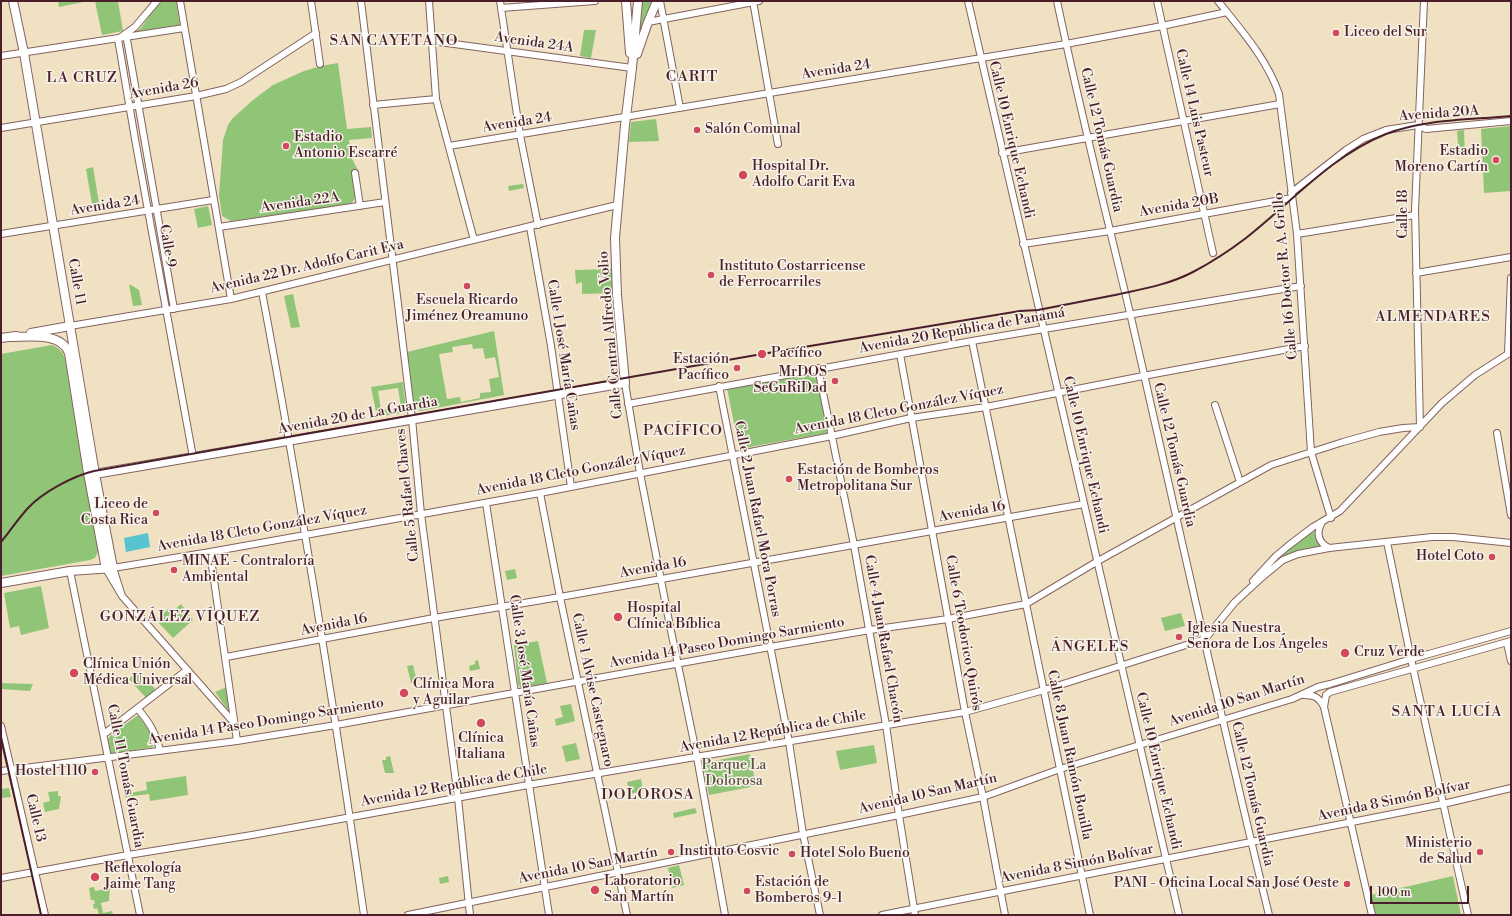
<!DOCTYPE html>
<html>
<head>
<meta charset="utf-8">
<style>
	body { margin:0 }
	#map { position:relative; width:1512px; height:916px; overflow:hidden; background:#f0e1c3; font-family:"Libre Bodoni",serif }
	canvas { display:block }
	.frame { position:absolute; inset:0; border:2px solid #4a1f2b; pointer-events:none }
	.scale { position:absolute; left:1370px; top:886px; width:99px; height:18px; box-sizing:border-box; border:2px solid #4a1f2b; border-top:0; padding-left:5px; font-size:12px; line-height:14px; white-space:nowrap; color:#4a1f2b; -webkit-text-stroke:3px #f7f3e8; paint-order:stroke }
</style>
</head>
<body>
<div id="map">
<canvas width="1512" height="916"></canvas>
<div class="frame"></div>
<div class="scale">100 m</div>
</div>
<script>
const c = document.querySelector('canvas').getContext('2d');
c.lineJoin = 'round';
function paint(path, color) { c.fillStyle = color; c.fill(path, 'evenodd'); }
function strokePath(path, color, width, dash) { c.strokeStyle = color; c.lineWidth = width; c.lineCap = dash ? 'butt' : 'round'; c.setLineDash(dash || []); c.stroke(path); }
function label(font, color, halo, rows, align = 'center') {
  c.font = font + ' "Libre Bodoni",serif'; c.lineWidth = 3; c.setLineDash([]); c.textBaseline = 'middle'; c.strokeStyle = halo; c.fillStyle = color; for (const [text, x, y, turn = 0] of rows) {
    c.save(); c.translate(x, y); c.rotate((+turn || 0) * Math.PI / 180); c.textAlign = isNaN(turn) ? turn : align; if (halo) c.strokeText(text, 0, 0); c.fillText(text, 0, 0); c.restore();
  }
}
const green = new Path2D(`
	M58 1H88L59 7Z
	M95 1H118L123 31 102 35Z
	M163 1H176L180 26 132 34 141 28 156 6Z
	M642 1H654L634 54Z
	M584 30H596L591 58 580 56Z
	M338 63 347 129 371 127 372 138 349 140 351 157 359 172 352 174C354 188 362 202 344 206L231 221 222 216 219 195 223 140 228 125 232 119 253 100 273 85 304 71 321 66Z
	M656 119 659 141 629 142 631 122Z
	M1511 126V191L1484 193 1481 129Z
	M1464 130 1465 154 1459 155 1457 131Z
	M93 167 100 209 93 210 86 169Z
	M523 184 524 188 509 191 508 186Z
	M208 206 212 225 198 228 194 209Z
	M612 269 613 293 582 294V282L576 284 575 270Z
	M129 285H131L139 290 142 305 133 306Z
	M293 294 300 327 291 328 284 296Z
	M494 331 504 395 421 411 417 410 414 407 407 352ZM472 344 473 349 483 348 485 359 495 357 499 377 489 379 491 392 480 393V398L461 402 460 397 447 399 439 354 453 352 452 347Z
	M52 345C59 348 62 351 65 358L99 550 95 558 90 560 1 576V354Z
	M816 372 827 433 739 449 727 388Z
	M403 382 406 412 377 417 371 387ZM398 388 401 407 381 410 378 391Z
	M1315 531 1318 540 1323 547 1290 553 1281 558 1280 557 1299 541Z
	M515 569 517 578 507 580 505 571Z
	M41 586 49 628 21 635 19 626 10 628 4 593Z
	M181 604 193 620 173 638 156 620 169 608 173 611Z
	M1181 613 1185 626 1165 631 1161 618Z
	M538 641 547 683 523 688 520 687 518 684 514 645Z
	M478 660 480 669 470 671 469 666 475 664V661Z
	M413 665 417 682 411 683 407 666Z
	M138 671 156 690 146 698 129 679Z
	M1 683 33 684 30 691 1 689Z
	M227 687 231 714 215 692Z
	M571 704 575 721 556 726 555 719 563 717 560 706Z
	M138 715C145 725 153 734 153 747L111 754 108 739 111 735Z
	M576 743 580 759 566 762 562 746Z
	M874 745 877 763 840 770 836 751Z
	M750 754 756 786 709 795 703 763Z
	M390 756 394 773H385L382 760H386V757Z
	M186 776 188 795 150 801 149 794 125 797 124 794 147 790 146 782Z
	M641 779 643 791 630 794 627 782Z
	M9 788 11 797 1 798V789Z
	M58 791V796H61L59 809 45 812 43 803 50 801 48 792Z
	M695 808 697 813 674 818 673 813Z
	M679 865 684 885 672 888 668 868Z
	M448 876 449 882 440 884 439 878Z
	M1453 876 1461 915H1375L1370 895Z
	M110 884 109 901 101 903 103 913 112 911 113 915H99L97 908 94 909 93 904H95L94 900H91L89 888 94 887 95 891 105 889 104 885Z`);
const water = new Path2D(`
	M148 533 150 547 126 552 124 538Z`);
const minor = new Path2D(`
	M157 1 135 27 118 39 135 139 193 457
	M180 1 231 299
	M311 1 320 64
	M361 1 412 419 421 514 458 798 470 915
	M429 1 436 99 474 240
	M500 1 520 135 538 225
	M660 1 680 108
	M753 1 778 144
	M968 1C1037 306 1110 610 1179 915
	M1057 1C1079 106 1105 209 1130 313 1176 514 1220 715 1269 915
	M1157 1 1213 253
	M1218 1C1241 30 1267 59 1279 94L1297 234 1311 452 1331 518
	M501 8 595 1
	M648 22 759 1
	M126 34 174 309
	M432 41 632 68
	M1 56 184 28
	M373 105 436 99
	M1 128 196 96 226 89 241 82 316 33
	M449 146 1066 44 1162 26 1227 12
	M1002 153 1280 104
	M355 173 360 206
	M1291 193 1346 150 1363 139 1386 130 1418 125 1426 129 1511 121
	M219 227 385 202
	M530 227 551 346 571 487
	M1 234 213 200
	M1297 234 1415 215
	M1023 244 1110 231 1292 198
	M1416 273 1511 257
	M262 292C301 499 334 707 364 915
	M70 326 231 299 617 205
	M972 341 1090 915
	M1508 353 1511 278
	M900 354 965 712 983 797 1005 915
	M818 368 854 545 886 725 899 815 915 915
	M625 383 640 473 669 621
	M719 386 789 742 803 834 820 915
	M628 404 972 341 1301 286
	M1215 405 1240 482
	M1420 427 1415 210 1424 1
	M1497 433 1511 515
	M540 493 560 597 627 915
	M486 503 549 915
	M1321 524C1316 534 1319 543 1329 548
	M1387 542 1411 659 1468 915
	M210 552 237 741
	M106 569 122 596 235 724
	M70 571 140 915
	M1253 581 1276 556 1288 546 1313 527 1340 511 1442 403 1475 375 1511 352
	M122 596 113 568 210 552 540 493 827 437 911 418 986 407 1143 376 1305 346
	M670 626 697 757 725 915
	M1507 643 1511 661
	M226 657 434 618 560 597 1084 504
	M1304 695C1314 695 1319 697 1324 707L1372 915
	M1324 707 1326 695 1330 692 1511 641
	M138 709C149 722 156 733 160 751
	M1 726 45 915
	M104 734 187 670
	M1 771 237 741 336 725 770 647 870 630 948 619 1026 604 1098 561 1271 465 1343 442 1379 432 1403 428 1420 427
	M1 878 128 855 252 835 528 785 965 712 1044 690 1205 639 1235 602 1260 579 1283 560 1298 554 1329 548 1432 537H1453L1511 543
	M408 915 899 815 983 797 1060 769 1292 699 1318 687 1330 684 1411 659 1511 631
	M882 915 1443 804 1511 788`);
const major = new Path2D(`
	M626 1 630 53
	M637 54 648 22 657 1
	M31 333 70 326
	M11 337C29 337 61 332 69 353L88 473 106 569
	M1 338 16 336
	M95 474 625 383 617 295 615 238 625 125 632 68 638 1
	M1 583 70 571 113 568 95 474 24 53 13 1`);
const rail = new Path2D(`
	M1 542C10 531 18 519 28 508 43 492 73 476 94 471L762 354 1020 311 1038 310C1064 305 1089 300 1115 295 1142 289 1168 285 1193 272 1212 262 1229 251 1246 238 1292 202 1331 156 1386 134 1424 119 1470 120 1511 116
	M1 737 41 915`);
const markers = [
	[1336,33,4,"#d1495b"],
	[697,130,4,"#d1495b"],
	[286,146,4,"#d1495b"],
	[1496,160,4,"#d1495b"],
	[743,175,5,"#d1495b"],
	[711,275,4,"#d1495b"],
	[467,286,4,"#d1495b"],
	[762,354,5,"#d1495b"],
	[737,368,4,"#d1495b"],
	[835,381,4,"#d1495b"],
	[789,479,4,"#d1495b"],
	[156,513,4,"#d1495b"],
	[1492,557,4,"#d1495b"],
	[174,570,4,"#d1495b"],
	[618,617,5,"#d1495b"],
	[1179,637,4,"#d1495b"],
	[1345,653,5,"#d1495b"],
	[74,673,5,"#d1495b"],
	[404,693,5,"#d1495b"],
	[481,723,5,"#d1495b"],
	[95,772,4,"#d1495b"],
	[671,852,4,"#d1495b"],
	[1480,852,4,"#d1495b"],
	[792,854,4,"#d1495b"],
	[95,877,5,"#d1495b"],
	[1347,884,4,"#d1495b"],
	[595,890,5,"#d1495b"],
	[747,891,4,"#d1495b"]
];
const poiNames = [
	["Liceo del Sur",1344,33],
	["Salón Comunal",705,130],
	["Estadio",294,138],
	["Antonio Escarré",294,154],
	["Estadio",1488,152,"right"],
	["Moreno Cartín",1488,168,"right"],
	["Hospital Dr.",752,167],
	["Adolfo Carit Eva",752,183],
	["Instituto Costarricense",719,267],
	["de Ferrocarriles",719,283],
	["Escuela Ricardo",467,301,"center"],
	["Jiménez Oreamuno",467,317,"center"],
	["Pacífico",771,354],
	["Estación",729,360,"right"],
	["Pacífico",729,376,"right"],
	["MrDOS",827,373,"right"],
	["SeGuRiDad",827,389,"right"],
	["Estación de Bomberos",797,471],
	["Metropolitana Sur",797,487],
	["Liceo de",148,505,"right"],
	["Costa Rica",148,521,"right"],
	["Hotel Coto",1484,557,"right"],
	["MINAE - Contraloría",182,562],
	["Ambiental",182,578],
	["Hospital",627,609],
	["Clínica Bíblica",627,625],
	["Iglesia Nuestra",1187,629],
	["Señora de Los Ángeles",1187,645],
	["Cruz Verde",1354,653],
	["Clínica Unión",83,665],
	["Médica Universal",83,681],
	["Clínica Mora",413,685],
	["y Aguilar",413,701],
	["Clínica",481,739,"center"],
	["Italiana",481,755,"center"],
	["Hostel 1110",87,772,"right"],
	["Ministerio",1472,844,"right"],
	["de Salud",1472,860,"right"],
	["Instituto Cosvic",679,852],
	["Hotel Solo Bueno",800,854],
	["Reflexología",104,869],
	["Jaime Tang",104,885],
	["Laboratorio",604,882],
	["San Martín",604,898],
	["Estación de",755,883],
	["Bomberos 9-1",755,899],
	["PANI - Oficina Local San José Oeste",1339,884,"right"]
];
const streetNames = [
	["Avenida 24A",534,43,8],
	["Avenida 24",836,70,-9],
	["Avenida 26",164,89,-10],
	["Calle 14 Luis Pasteur",1194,113,77],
	["Avenida 20A",1439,114,-4],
	["Avenida 24",517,123,-9],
	["Calle 10 Enrique Echandi",1011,140,77],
	["Calle 12 Tomás Guardia",1101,140,77],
	["Avenida 22A",300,203,-8],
	["Avenida 24",105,206,-9],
	["Avenida 20B",1179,206,-10],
	["Calle 18",1404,214,-90],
	["Calle 9",167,246,80],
	["Avenida 22 Dr. Adolfo Carit Eva",307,267,-13],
	["Calle 16 Doctor R. A. Grillo",1286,276,-95],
	["Calle 11",76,282,80],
	["Avenida 20 República de Panamá",962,331,-10],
	["Calle Central Alfredo Volio",611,335,-95],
	["Calle 1 José María Cañas",563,355,81],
	["Avenida 18 Cleto González Víquez",899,410,-11],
	["Avenida 20 de La Guardia",358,416,-10],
	["Calle 10 Enrique Echandi",1085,455,77],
	["Calle 12 Tomás Guardia",1174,455,77],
	["Avenida 18 Cleto González Víquez",581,471,-11],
	["Calle 5 Rafael Chaves",408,495,-96],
	["Avenida 16",972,512,-10],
	["Calle 2 Juan Rafael Mora Porras",757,519,79],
	["Avenida 18 Cleto González Víquez",262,529,-10],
	["Avenida 16",653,568,-10],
	["Avenida 16",334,625,-11],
	["Calle 6 Teodorico Quirós",963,633,80],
	["Calle 4 Juan Rafael Chacón",883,639,80],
	["Avenida 14 Paseo Domingo Sarmiento",727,643,-10],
	["Calle 3 José María Cañas",524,671,82],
	["Calle 1 Alvise Castegnaro",592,690,78],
	["Avenida 10 San Martín",1237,701,-18],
	["Avenida 14 Paseo Domingo Sarmiento",266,722,-9],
	["Avenida 12 República de Chile",773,732,-10],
	["Calle 8 Juan Ramón Bonilla",1069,755,78],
	["Calle 10 Enrique Echandi",1158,771,77],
	["Calle 11 Tomás Guardia",125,776,79],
	["Avenida 12 República de Chile",454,786,-10],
	["Avenida 10 San Martín",928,794,-13],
	["Calle 12 Tomás Guardia",1252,794,77],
	["Avenida 8 Simón Bolívar",1394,801,-12],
	["Calle 13",35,818,77],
	["Avenida 8 Simón Bolívar",1077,864,-11],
	["Avenida 10 San Martín",588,866,-11]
];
const parkNames = [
	["Parque La",734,766],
	["Dolorosa",734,782]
];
const neighbourhoodNames = [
	["SAN CAYETANO",394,41],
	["CARIT",692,77],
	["LA CRUZ",82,78],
	["ALMENDARES",1433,317],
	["PACÍFICO",683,431],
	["GONZÁLEZ VÍQUEZ",180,617],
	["ÁNGELES",1090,647],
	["SANTA LUCÍA",1447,712],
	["DOLOROSA",648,795]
];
paint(green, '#90c577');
paint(water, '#56c3ce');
strokePath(minor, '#846360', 8);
strokePath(major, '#846360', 10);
strokePath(minor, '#fff', 6);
strokePath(major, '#fff', 8);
strokePath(rail, '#4a1f2b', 2);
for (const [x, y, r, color] of markers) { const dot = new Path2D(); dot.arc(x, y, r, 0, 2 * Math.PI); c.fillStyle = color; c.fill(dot); strokePath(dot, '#f7f3e8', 1.5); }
label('14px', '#4a1f2b', '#f7f3e8', poiNames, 'left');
label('14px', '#4a1f2b', '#f7f3e8', streetNames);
label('14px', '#5f5142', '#f7f3e8', parkNames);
c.letterSpacing = '1px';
label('15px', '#4a1f2b', '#f7f3e8', neighbourhoodNames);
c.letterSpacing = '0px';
</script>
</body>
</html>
